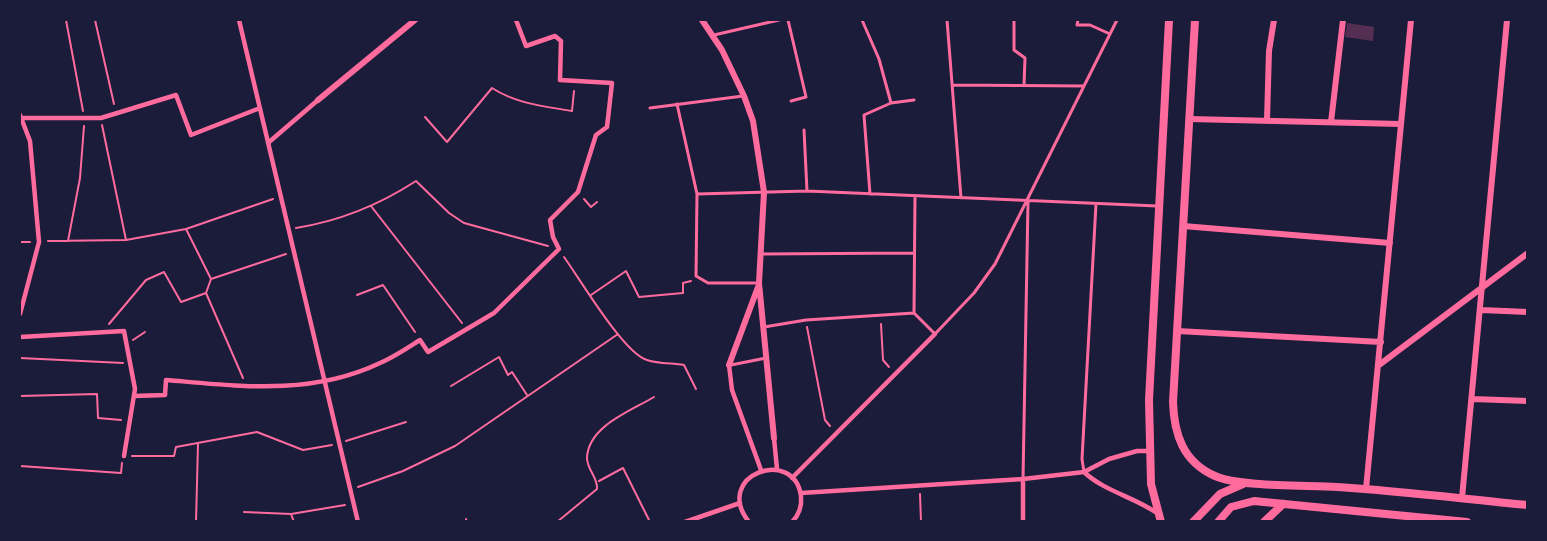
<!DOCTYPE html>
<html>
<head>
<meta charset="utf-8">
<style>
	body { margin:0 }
	#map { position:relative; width:1547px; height:541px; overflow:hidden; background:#1b1b3a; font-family:"Fira Sans Condensed",sans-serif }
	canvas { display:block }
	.frame { position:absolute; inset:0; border:21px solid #1b1b3a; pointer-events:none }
</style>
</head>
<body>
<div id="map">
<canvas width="1547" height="541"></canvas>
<div class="frame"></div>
</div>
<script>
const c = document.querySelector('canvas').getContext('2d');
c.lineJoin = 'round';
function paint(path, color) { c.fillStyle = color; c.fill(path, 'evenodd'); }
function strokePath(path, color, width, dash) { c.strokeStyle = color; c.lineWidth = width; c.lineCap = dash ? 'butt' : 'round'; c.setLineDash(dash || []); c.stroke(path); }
const building = new Path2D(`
	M1347 23 1374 27 1373 41 1345 37Z`);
const path = new Path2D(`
	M66 20 83 111
	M95 20 114 104
	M425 117 447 142 492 88C517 104 543 106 572 111L574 91
	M102 125 126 240
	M584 199 591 207 597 202
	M371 206 462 323
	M296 228C340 221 379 205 416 181L449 213 464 223 548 246
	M186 229 211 279 286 254
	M48 241 126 240 186 229 273 199
	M68 241 80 178 84 126
	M20 242H30
	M564 257C580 279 624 354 647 360 659 364 672 363 684 365L696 389
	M211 279 206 293 243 378
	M357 295 383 285 415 332
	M591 295 626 271 639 297 683 293V283L691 281
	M109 324 146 280 164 272 181 302 206 293
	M881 324 883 360 889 367
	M807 327 825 420 830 426
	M133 340 145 332
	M20 358 123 363
	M451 386 499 357 508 375 512 372 527 395
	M20 396 97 394 98 418 121 420
	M346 441 406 422
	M132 456H174L176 447 257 432 303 450 332 445
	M20 466 121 473 122 463
	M599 481 623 468 650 522
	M358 487 403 471 455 446 618 334
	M920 494 921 522
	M244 512 291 514 345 505
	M291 514 294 522
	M466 519 467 522
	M196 522 198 444
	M557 522 597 489C598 477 587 470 587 458 588 426 631 411 654 397`);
const service = new Path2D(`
	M788 20 806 97 791 101
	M862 20 879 59 891 103 914 100
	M947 20 961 198
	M1014 20V50L1025 58 1024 85
	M1078 20 1077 25H1090L1110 34
	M714 35 779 20
	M952 85 1084 86
	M677 104 697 194 696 276 708 283H759
	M650 108 743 96
	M804 130 807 191
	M697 194 807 191 1157 206
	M870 194 864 115 891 103
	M915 196 914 313 935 334 974 293 995 264 1117 20
	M761 254 914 253
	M764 327 806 320 914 313
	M731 365 766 358
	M1084 472 1082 459 1096 204
	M1023 479 1028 202`);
const pedestrian = new Path2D(`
	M239 20 358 522
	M20 115 30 141 39 242 20 314
	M20 118H101L176 95 191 135 260 108
	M268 143 318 100
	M20 337 124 331 135 389 124 456
	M729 365 732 390 761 470
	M134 396 165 395 166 380C239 386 311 396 380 363 394 357 407 348 420 340L428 352 494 313 559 249 553 237 550 220 578 192 596 135 607 127 612 83 560 80 561 41 555 36 526 46 516 20
	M774 438 777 469
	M1084 472C1104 491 1134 497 1157 513
	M792 478 935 334
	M801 493 1023 479 1084 472 1109 459 1137 451H1149
	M685 522 740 503
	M749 522C712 475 794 446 801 496 802 506 799 515 792 522
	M1023 522V479`);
const minor = new Path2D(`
	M702 20 722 50 744 96 753 121 764 192 759 283 774 438
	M318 100 415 20
	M1189 119 1401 124
	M1267 120 1269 51 1274 20
	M1331 122 1343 20
	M1183 226 1390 243
	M1481 310 1528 312
	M1177 331 1381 342
	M729 365 758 287
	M1379 365 1528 253
	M1473 399 1528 401
	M1366 489 1411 20
	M1462 498 1507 20`);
const tertiary = new Path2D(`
	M1195 20 1173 402C1174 434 1183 462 1215 476 1239 487 1307 485 1337 487 1401 491 1464 499 1528 505
	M1161 522 1151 484 1149 400 1169 20
	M1193 522 1220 494 1243 484
	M1218 522 1231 507 1254 501 1467 522
	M1264 522 1283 504`);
paint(building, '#542f53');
strokePath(path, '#ff6b9d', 2);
strokePath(service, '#ff6b9d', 3);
strokePath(pedestrian, '#ff6b9d', 4.5);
strokePath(minor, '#ff6b9d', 6);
strokePath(tertiary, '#ff6b9d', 8);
</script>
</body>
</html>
